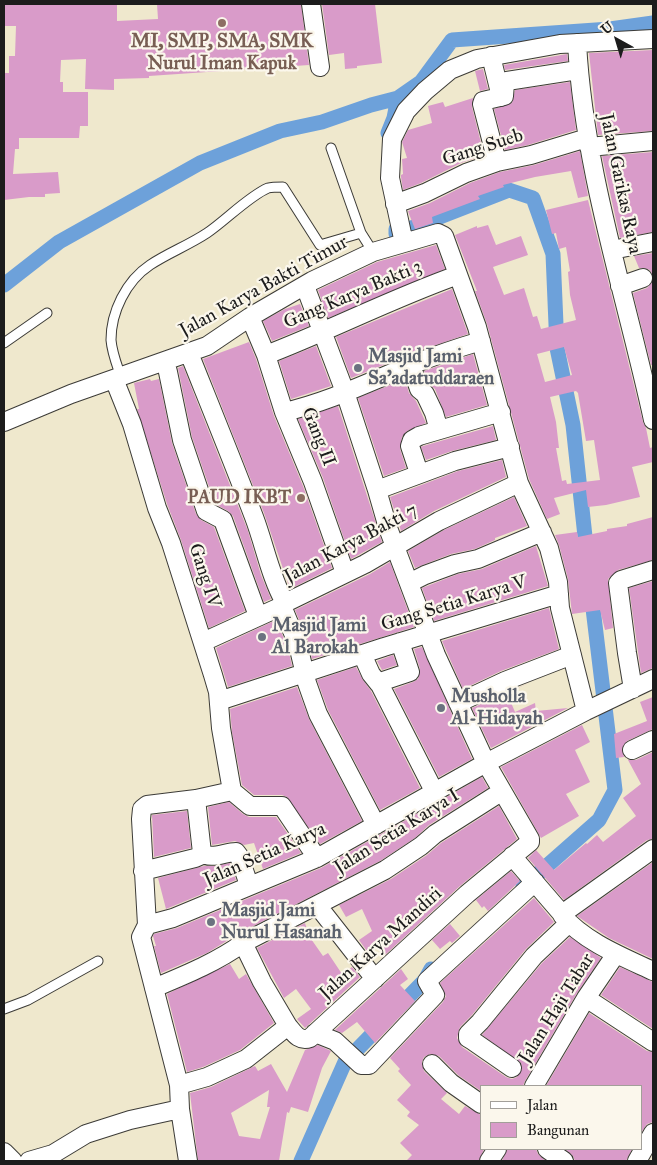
<!DOCTYPE html>
<html>
<head>
<meta charset="utf-8">
<style>
	body { margin:0 }
	#map { position:relative; width:657px; height:1165px; overflow:hidden; background:#efe8cd; font-family:"IM FELL Great Primer",serif }
	canvas { display:block }
	.frame { position:absolute; inset:0; border:5px solid #1c1c1c; pointer-events:none }
	.legend { position:absolute; left:480px; top:1085px; width:162px; height:65px; box-sizing:border-box; background:#fbf7ec; border:1px solid #a29f99; margin:0; padding:6px 9px; list-style:none; font-size:15px; color:#1c1c1c }
	.legend li { display:flex; align-items:center; gap:10px; height:25px }
	.legend b { width:25px; border:1px solid #a29f99 }
	.north { position:absolute; left:592px; top:15px; width:50px; height:50px; -webkit-text-stroke:4px #fbf7ec; paint-order:stroke; rotate:321deg; font-size:14px; font-weight:700; line-height:20px; text-align:center; color:#1c1c1c }
	.north::after { content:''; display:block; margin:auto; width:18px; height:22px; background:#1c1c1c; clip-path:polygon(50% 0,100% 100%,50% 72%,0 100%) }
</style>
</head>
<body>
<div id="map">
<canvas width="657" height="1165"></canvas>
<div class="frame"></div>
<ul class="legend">
<li><b style="height:6px;background:#fff"></b>Jalan</li>
<li><b style="height:14px;background:#d99bc9"></b>Bangunan</li>
</ul>
<div class="north">U</div>
</div>
<script>
const c = document.querySelector('canvas').getContext('2d');
c.lineJoin = 'round';
function strokePath(path, color, width, dash) { c.strokeStyle = color; c.lineWidth = width; c.lineCap = dash ? 'butt' : 'round'; c.setLineDash(dash || []); c.stroke(path); }
function paint(path, color) { c.fillStyle = color; c.fill(path, 'evenodd'); }
function label(font, color, halo, rows, align = 'center') {
  c.font = font + ' "IM FELL Great Primer",serif'; c.lineWidth = 4.5; c.setLineDash([]); c.textBaseline = 'middle'; c.strokeStyle = halo; c.fillStyle = color; for (const [text, x, y, turn = 0] of rows) {
    c.save(); c.translate(x, y); c.rotate((+turn || 0) * Math.PI / 180); c.textAlign = isNaN(turn) ? turn : align; if (halo) c.strokeText(text, 0, 0); c.fillText(text, 0, 0); c.restore();
  }
}
const canal = new Path2D(`
	M388 133 394 118 398 98
	M396 229V234L509 190 533 198 553 254 557 348 573 425 587 555
	M4 285 59 242 200 163 280 131 322 122 371 105 398 98 421 82 452 40 610 29 653 23
	M523 887 599 820 615 790 591 592
	M301 1161 345 1062 425 980 431 969`);
const building = new Path2D(`
	M5 4H117V21L158 19 157 4H301L309 65 149 76V78L114 79V90L85 89 86 59 61 60 60 82H63V92H88V126H80L79 138H19V149H15L13 174 58 172 60 193 45 194V197H29L4 200V73H9V56H15L16 26H5Z
	M322 4H375L382 63 357 66V68L345 69 344 53 329 55Z
	M653 50V131L598 135 589 53Z
	M567 54 568 61 505 70 504 65Z
	M483 69 488 89 480 91 475 71Z
	M570 82 576 130 528 145 505 150 494 109 512 103 515 90Z
	M473 98 472 107 484 155 461 163 421 183 403 190 401 177V175L403 174 402 159 407 158 402 142 408 130 432 123 428 106 443 102 445 107Z
	M580 151 588 196 578 198 571 171 535 177 503 185 504 187 478 196 480 199 432 217 433 223 415 229 409 214 408 211 430 203 470 183 500 172 534 165Z
	M653 152V232L620 238 602 156Z
	M588 200 643 422 646 428 650 448 653 447V462L632 467 640 497 606 505 588 507 586 490 554 498 560 514 547 519 529 479 487 324 475 291H477L455 235 477 226V228L488 225 496 245 521 236 528 255 493 267 504 295 524 288 533 317 537 316 541 329 576 320 570 295 568 272 570 271 566 247 559 249 556 233 552 234 546 210ZM564 347 572 375 545 382 537 354ZM576 391 578 393 586 441 594 440 600 480 567 484 566 480 562 481 556 448H559L556 422 550 397Z
	M436 245 445 269 328 318 318 290 377 262Z
	M653 253V277L650 270 644 268H639L634 256Z
	M653 281V365H651L633 293 647 288Z
	M452 289 468 334 416 352 351 378 336 337Z
	M300 304 309 326 272 341 263 321 285 309Z
	M249 342 256 359 274 416 303 486 332 568 290 589 264 513 203 359Z
	M316 346 331 386 291 399 279 361Z
	M473 354 487 405 446 417 435 389 428 383 424 371Z
	M183 366 248 531 261 575 271 599 264 602 233 516 228 511 215 504 192 437 178 368Z
	M150 379 151 381 159 379 172 443 196 514 201 520 214 527 245 611 209 628 181 540 167 504 137 409H139L134 383Z
	M405 379 409 393 416 401 426 423 407 431 402 437 400 449 406 468 384 476 358 398Z
	M338 406 382 542 351 559 323 478 298 419Z
	M493 426 496 440 452 451 426 460 421 447 423 446Z
	M502 460 506 477 434 511 401 531 390 497 458 471Z
	M514 497 527 526 495 538V540L475 549 451 554 415 568 408 551 444 530Z
	M653 517V560L618 570 608 579 613 628 605 630 600 610 572 614 568 579 559 545 555 535 577 532 578 537 607 531V529L627 526V524Z
	M536 546 548 586 434 621 422 588 458 574 482 569Z
	M390 562 414 627 312 659 308 641 295 610 370 574Z
	M653 581V668L641 673 629 588Z
	M549 608 559 649 501 671 463 689 442 641Z
	M276 620 288 648 292 666 228 687 216 648Z
	M422 647 472 759 439 777 394 689 413 682 418 679 420 669 414 649Z
	M393 655 397 665 382 670 377 661Z
	M356 667 363 680 371 691 420 788 380 810 328 710 317 680Z
	M531 682 507 693 515 712 535 703 536 711 568 708 491 748 472 708Z
	M297 687 309 719 362 821 320 844 287 797 282 795H254L242 785 232 732 230 709Z
	M653 697V729L627 741 622 749 624 757 616 758 614 734 647 721 640 702Z
	M582 725 590 742 575 750 590 782 566 794 579 816 541 838 501 767Z
	M653 752V839L647 840 564 900 528 858 536 850 554 870 586 843 587 844 597 835 603 842 636 816 623 798 641 784 628 760H636Z
	M482 777 488 788 429 825 415 838 380 861 238 934 207 953 161 973 154 946H156L153 936 154 934 177 928 321 868Z
	M229 802 243 814 249 817H276L301 853 263 869 254 843 244 845 235 841 212 845 208 807Z
	M499 806 517 839 460 886 385 955 378 947 369 954 359 940 372 931 362 909 346 917 339 905 391 879 427 855 441 843Z
	M187 811 191 848 154 857 152 815Z
	M653 862V959L609 938 577 916Z
	M230 863 236 880 166 909 158 878 204 866H215Z
	M511 871 520 881 488 911 484 906 482 908 476 900Z
	M534 898 554 922 526 949 472 1015 460 1027 457 1038 462 1047 506 1077 512 1079 517 1077 522 1069 521 1063 482 1035 542 963 570 937 601 958 577 993 525 1081 523 1086H481V1091L458 1075 439 1056 430 1054 424 1057 422 1062 424 1071 447 1093 441 1099 459 1114 465 1106 481 1115V1149H484L479 1161H406L412 1155 400 1143 419 1125 407 1116 410 1112 397 1100 411 1085 398 1071 400 1069 390 1058 443 1002 446 996 440 983Z
	M305 923 309 936 323 956 328 953 342 974 352 967 360 977 305 1028 297 1019 311 1009 296 989 284 998 257 948Z
	M450 924 460 936 452 943 450 941 440 949 432 940Z
	M230 964 239 979 246 974 274 1023 240 1050 203 1067 187 1072 167 994Z
	M620 967 653 982V1029L601 995Z
	M401 969 408 979 400 985 415 1001 375 1043 357 1022 342 1033 335 1030Z
	M589 1013 647 1051 653 1052V1122L647 1124 641 1133V1086H546Z
	M318 1045 331 1051 322 1068 308 1112 291 1107 289 1113 287 1112 279 1161H198L190 1093 211 1087 255 1066 258 1071 271 1064 287 1092 305 1050ZM269 1090 267 1107H270L260 1139 239 1136 231 1113Z
	M507 1149H536L538 1154 546 1161H502Z
	M565 1149H632L626 1161H575L573 1156Z`);
const service = new Path2D(`
	M331 148 361 233 373 252
	M4 343 47 313
	M121 377C117 365 112 353 111 340 111 312 126 281 150 265 168 253 189 245 207 233 225 221 249 196 268 188 272 187 279 187 283 187L320 245 361 233
	M4 1009 28 1000 98 961`);
const minor = new Path2D(`
	M311 4 320 67
	M577 43C584 172 626 295 653 420
	M491 56 501 97
	M589 147 653 141
	M497 162 482 104 483 101 504 96 505 83 507 81 578 70
	M395 204 425 193 466 173 497 162 531 155 587 138
	M404 243 438 233 444 236 477 327 519 483 549 548 558 582 560 608 586 711
	M612 250 653 242
	M620 286 643 278
	M250 317 266 355 284 412 313 482 345 573
	M189 353C211 408 233 462 254 517 265 546 270 576 285 603
	M266 355C331 330 393 298 458 275
	M165 361 168 372 182 440 206 511 223 520 258 616
	M411 365 419 389 425 394 434 413 439 430
	M114 379 132 424 157 508 171 543 213 675 218 692 221 728 232 791
	M284 412C328 402 369 382 411 365 434 356 457 348 481 341
	M4 422 71 394 207 346 250 317 312 281 373 252 404 243 390 178 392 139 406 111 425 91 450 70 477 59 560 44 653 39
	M419 473 410 446 412 440 419 436 501 412
	M377 490 455 461 510 447
	M410 586 413 581 425 575 455 564 478 559 542 532
	M282 606 298 645 307 683 318 714 376 825
	M203 642 282 606 285 603 365 564 439 521 519 483
	M400 642 410 672 380 682V685L435 793
	M362 654 371 674 379 684
	M633 689 627 653 618 583 621 580 653 570
	M219 701 384 647 559 594
	M458 703 505 681 572 655
	M632 750 653 740
	M196 799 202 853C211 860 225 852 236 852L239 856 249 885
	M512 856 562 914 653 849
	M143 871 195 858 204 854
	M317 905 375 979
	M562 915C583 941 623 957 653 971
	M147 925 141 819 142 809 147 805 196 799 232 791 250 806H282L317 858
	M243 943 262 982 288 1026
	M154 988C185 975 217 962 243 943L385 870 421 846 435 834 501 792
	M586 998 653 1042
	M315 1033 335 1041 361 1065H369L435 995 427 981 535 882
	M432 1064 451 1083 481 1104
	M512 1068 473 1041 468 1038V1034L480 1022 534 956 569 923
	M179 1085 207 1077 246 1059 288 1026C294 1033 299 1042 310 1038L467 894 530 842V839L486 763 436 655 388 528 377 490 345 392 305 286
	M534 1086 586 998 616 954
	M547 1149 564 1161
	M4 1152 13 1161
	M29 1161 53 1154 86 1134 130 1120 180 1109
	M188 1161 180 1109 179 1085 141 937 147 925 173 918 317 858 486 763 586 711 653 679
	M489 1161 497 1149
	M637 1161 653 1133`);
const markers = [
	[222,23,5,"#8d6e63"],
	[358,368,5,"#6b7280"],
	[301,498,5,"#8d6e63"],
	[262,637,5,"#6b7280"],
	[441,708,5,"#6b7280"],
	[211,922,5,"#6b7280"]
];
const educationNames = [
	["MI, SMP, SMA, SMK",222,42],
	["Nurul Iman Kapuk",222,64],
	["PAUD IKBT",291,498,"right"]
];
const streetNames = [
	["Gang Sueb",483,148,-18],
	["Jalan Garikas Raya",620,184,78],
	["Jalan Karya Bakti Timur",264,287,-29],
	["Gang Karya Bakti 3",353,295,-23],
	["Gang II",318,437,68],
	["Jalan Karya Bakti 7",351,544,-28],
	["Gang IV",204,576,72],
	["Gang Setia Karya V",454,604,-17],
	["Jalan Setia Karya I",397,832,-32],
	["Jalan Setia Karya",265,855,-24],
	["Jalan Karya Mandiri",381,944,-42],
	["Jalan Haji Tabar",557,1009,-58]
];
const worshipNames = [
	["Masjid Jami",368,357],
	["Sa'adatuddaraen",368,379],
	["Masjid Jami",272,626],
	["Al Barokah",272,648],
	["Musholla",451,697],
	["Al-Hidayah",451,719],
	["Masjid Jami",221,911],
	["Nurul Hasanah",221,933]
];
strokePath(canal, '#6da1da', 15);
paint(building, '#d99bc9');
strokePath(service, '#3c3b37', 11);
strokePath(minor, '#3c3b37', 20);
strokePath(service, '#fff', 9);
strokePath(minor, '#fff', 18);
for (const [x, y, r, color] of markers) { const dot = new Path2D(); dot.arc(x, y, r, 0, 2 * Math.PI); c.fillStyle = color; c.fill(dot); strokePath(dot, '#fbf7ec', 2); }
label('bold 19px', '#785e54', '#fbf7ec', educationNames);
label('19px', '#1c1c1c', '#fbf7ec', streetNames);
label('bold 19px', '#5b616d', '#fbf7ec', worshipNames, 'left');
</script>
</body>
</html>
